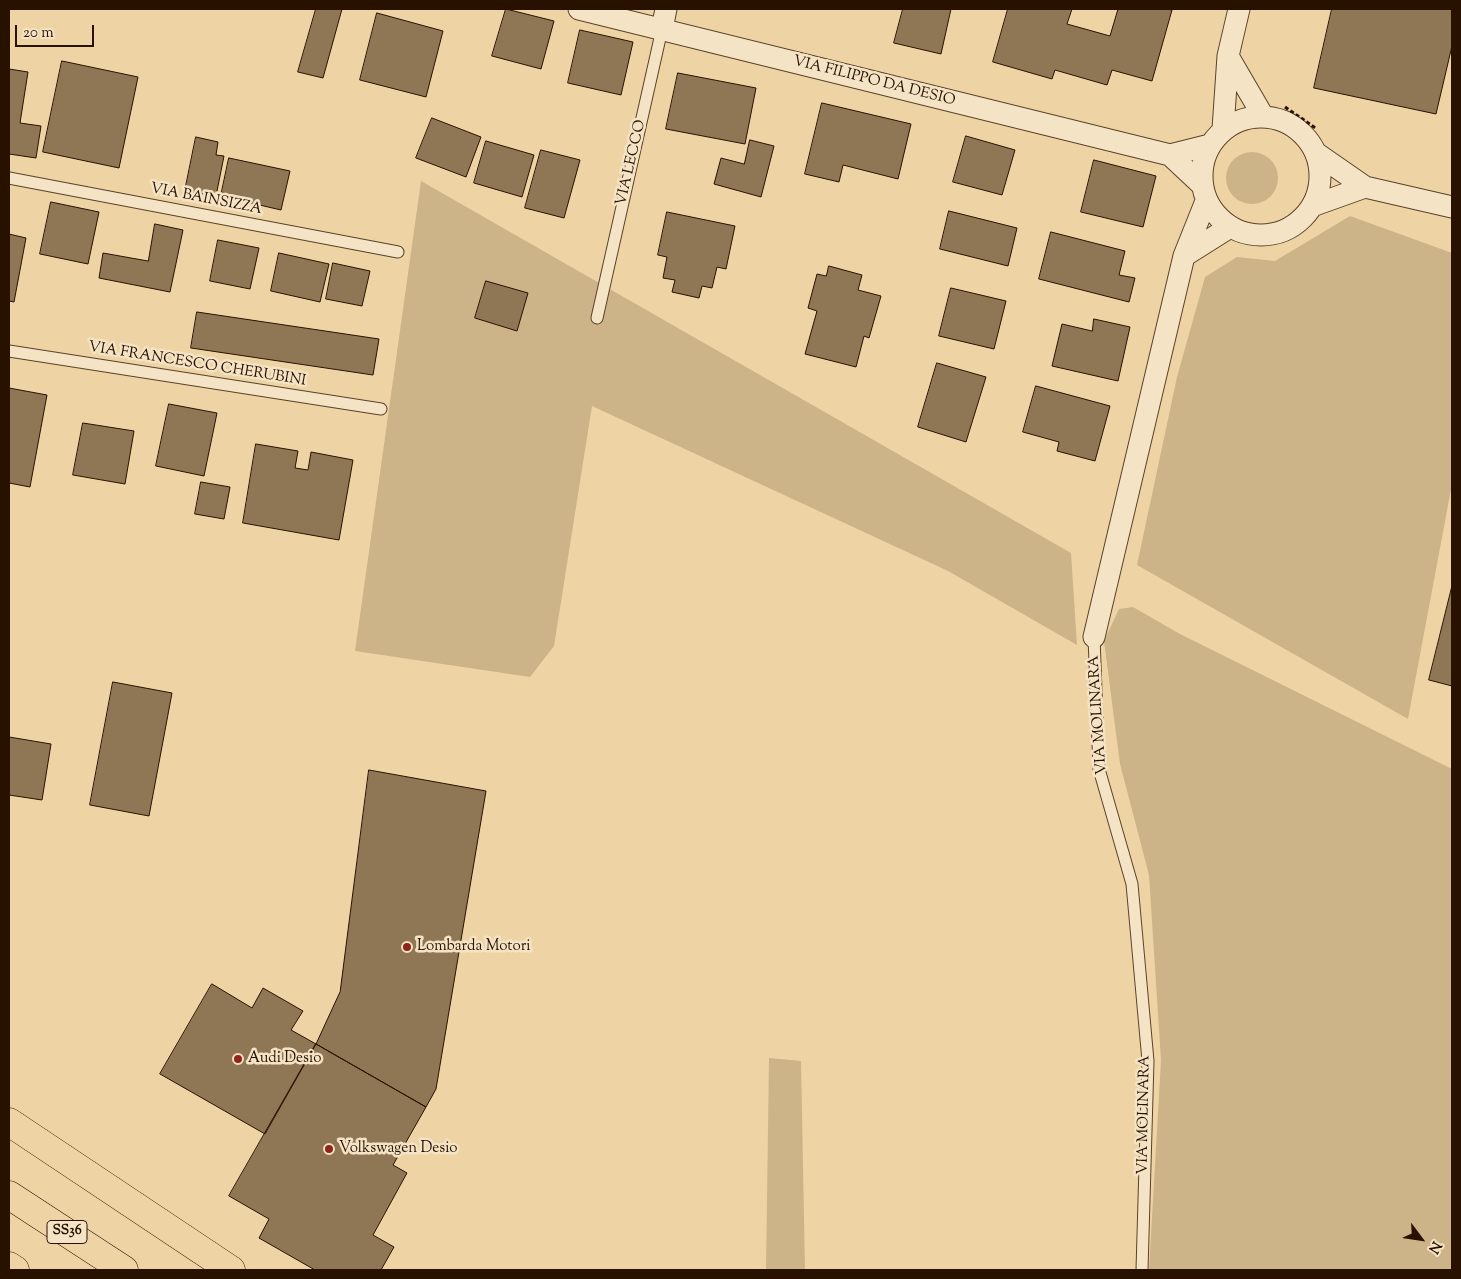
<!DOCTYPE html>
<html>
<head>
<meta charset="utf-8">
<style>
	body { margin:0 }
	#map { position:relative; width:1461px; height:1279px; overflow:hidden; background:#eed4a4; font-family:"Sorts Mill Goudy",serif }
	canvas { display:block }
	.frame { position:absolute; inset:0; border:10px solid #291100; pointer-events:none }
	.north { position:absolute; left:1396px; top:1214px; width:50px; height:50px; -webkit-text-stroke:4px #f4e3c4; paint-order:stroke; rotate:121deg; font-size:14px; font-weight:700; line-height:20px; text-align:center; color:#291100 }
	.north::after { content:''; display:block; margin:auto; width:18px; height:22px; background:#291100; clip-path:polygon(50% 0,100% 100%,50% 72%,0 100%) }
	.scale { position:absolute; left:15px; top:25px; width:79px; height:22px; box-sizing:border-box; border:2px solid #291100; border-top:0; padding-left:6px; font-size:15px; line-height:18px; white-space:nowrap; color:#291100; -webkit-text-stroke:4px #f4e3c4; paint-order:stroke }
</style>
</head>
<body>
<div id="map">
<canvas width="1461" height="1279"></canvas>
<div class="frame"></div>
<div class="north">N</div>
<div class="scale">20 m</div>
</div>
<script>
const c = document.querySelector('canvas').getContext('2d');
c.lineJoin = 'round';
function paint(path, color) { c.fillStyle = color; c.fill(path, 'evenodd'); }
function strokePath(path, color, width, dash) { c.strokeStyle = color; c.lineWidth = width; c.lineCap = dash ? 'butt' : 'round'; c.setLineDash(dash || []); c.stroke(path); }
function label(font, color, halo, rows, align = 'center') {
  c.font = font + ' "Sorts Mill Goudy",serif'; c.lineWidth = 5; c.setLineDash([]); c.textBaseline = 'middle'; c.strokeStyle = halo; c.fillStyle = color; for (const [text, x, y, turn = 0] of rows) {
    c.save(); c.translate(x, y); c.rotate((+turn || 0) * Math.PI / 180); c.textAlign = isNaN(turn) ? turn : align; if (halo) c.strokeText(text, 0, 0); c.fillText(text, 0, 0); c.restore();
  }
}
const green = new Path2D(`
	M1226 178a26 26 0 1 1 52 0a26 26 0 1 1-52 0Z
	M421 181 1071 553 1077 645 948 571 592 406 554 646 530 677 355 651Z
	M1350 216 1452 253V484L1408 719 1137 565 1177 377 1205 277 1237 257 1275 261Z
	M1133 607 1180 634 1452 769V1270H1149L1161 1060 1149 875 1120 764 1104 641 1119 609Z
	M769 1058 801 1061 805 1270H766Z`);
const building = new Path2D(`
	M316 9H342L323 78 298 72Z
	M506 9 554 21 541 69 492 56Z
	M903 9H951L941 54 894 43Z
	M1008 9H1072L1067 24 1110 36 1118 9H1166L1172 10 1152 81 1112 70 1107 85 1055 70 1052 79 993 62Z
	M1332 9H1452V46L1436 114 1314 88Z
	M377 13 443 31 426 97 360 80Z
	M580 30 633 42 621 95 568 83Z
	M62 61 138 77 119 168 43 152Z
	M9 69 28 72 20 123 41 126 36 158 9 154Z
	M678 73 756 88 745 144 666 129Z
	M822 103 911 124 898 179 843 165 839 182 805 174Z
	M432 118 481 137 466 177 416 158Z
	M966 136 1015 150 1002 195 953 182Z
	M196 137 218 142 216 155 224 156 216 196 185 191Z
	M750 140 774 146 761 197 714 184 721 158 744 164Z
	M486 141 534 155 522 197 474 183Z
	M541 150 580 160 564 218 525 208Z
	M229 158 290 171 281 210 221 196Z
	M1094 160 1156 176 1143 227 1081 212Z
	M51 202 99 212 88 264 40 254Z
	M949 211 1017 228 1008 266 940 249Z
	M667 212 735 226 726 269 717 267 712 288 702 286 699 298 672 292 675 280 663 278 667 257 658 255Z
	M155 224 183 230 170 292 99 278 103 253 148 261Z
	M1051 232 1125 251 1119 275 1135 278 1129 302 1039 279Z
	M9 234 26 238 14 302 9 301Z
	M218 240 259 248 250 289 210 281Z
	M279 253 329 264 320 302 271 291Z
	M333 263 370 271 362 306 326 299Z
	M829 266 862 275 858 290 881 296 869 338 864 336 856 367 805 354 817 311 808 308 817 274 826 276Z
	M486 281 528 293 517 331 475 318Z
	M951 288 1006 301 994 349 939 336Z
	M197 312 379 339 373 375 191 348Z
	M1094 319 1130 327 1118 381 1052 366 1062 324 1092 331Z
	M937 363 986 377 966 442 918 427Z
	M1036 386 1110 406 1095 461 1057 451 1059 442 1023 432Z
	M9 388 47 395 30 487 9 483Z
	M169 404 217 413 204 476 156 466Z
	M83 423 134 431 125 484 73 475Z
	M256 444 298 451 295 468 308 470 311 452 353 460 339 540 243 523Z
	M201 482 230 487 224 519 195 514Z
	M1452 586V686L1429 680Z
	M113 682 172 693 149 816 90 805Z
	M9 737 51 744 42 800 9 795Z
	M369 770 486 791 436 1089 426 1107 316 1044 340 992Z
	M212 984 252 1008 263 988 303 1011 291 1030 316 1044 265 1134 160 1074Z
	M316 1044 426 1107 393 1165 407 1173 373 1235 394 1247 381 1270H315L259 1238 269 1219 229 1196Z`);
const path = new Path2D(`
	M1285 107 1317 129`);
const lane = new Path2D(`
	M9 178 398 252
	M597 318 662 29
	M9 351 381 409
	M1094 637 1099 769 1132 884 1148 1061 1142 1270`);
const street = new Path2D(`
	M579 9 1170 155 1201 184
	M662 29 666 9
	M1228 56 1263 116
	M1202 176a59 59 0 1 1 118 0a59 59 0 1 1-118 0Z
	M1223 129 1228 56 1239 9
	M1316 153 1365 187 1452 207
	M1170 155 1210 145
	M1312 206 1365 187
	M1184 256 1230 227
	M1094 637 1184 256 1206 201`);
const highway = new Path2D(`
	M9 1122 231 1270
	M9 1195 124 1270
	M9 1266 15 1270`);
const markers = [
	[407,947,5,"#8f2418"],
	[238,1059,5,"#8f2418"],
	[329,1149,5,"#8f2418"]
];
const shields = [
	[67,1232,40]
];
const shieldNames = [
	["SS36",67,1232]
];
const streetNames = [
	["VIA FILIPPO DA DESIO",874,82,14],
	["VIA LECCO",632,163,-77],
	["VIA BAINSIZZA",206,200,11],
	["VIA FRANCESCO CHERUBINI",197,365,9],
	["VIA MOLINARA",1099,715,-94],
	["VIA MOLINARA",1145,1115,-89]
];
const poiNames = [
	["Lombarda Motori",417,947],
	["Audi Desio",248,1059],
	["Volkswagen Desio",339,1149]
];
paint(green, '#cdb388');
paint(building, '#8f7655');
strokePath(building, '#291100', 1);
strokePath(lane, '#5a4229', 13);
strokePath(street, '#5a4229', 23);
strokePath(highway, '#291100', 29);
strokePath(path, '#291100', 3, [4, 2.5]);
strokePath(lane, '#f4e3c4', 11);
strokePath(street, '#f4e3c4', 21);
strokePath(highway, '#eed4a4', 28);
for (const [x, y, r, color] of markers) { const dot = new Path2D(); dot.arc(x, y, r, 0, 2 * Math.PI); c.fillStyle = color; c.fill(dot); strokePath(dot, '#f4e3c4', 2); }
for (const [x, y, w] of shields) { const box = new Path2D(); box.roundRect(x - w / 2, y - 11.5, w, 23, 4); c.fillStyle = '#f4e3c4'; c.fill(box); strokePath(box, '#291100', 1); }
label('bold 14px', '#291100', null, shieldNames);
label('15px', '#291100', '#f4e3c4', streetNames);
label('15px', '#291100', '#f4e3c4', poiNames, 'left');
</script>
</body>
</html>
